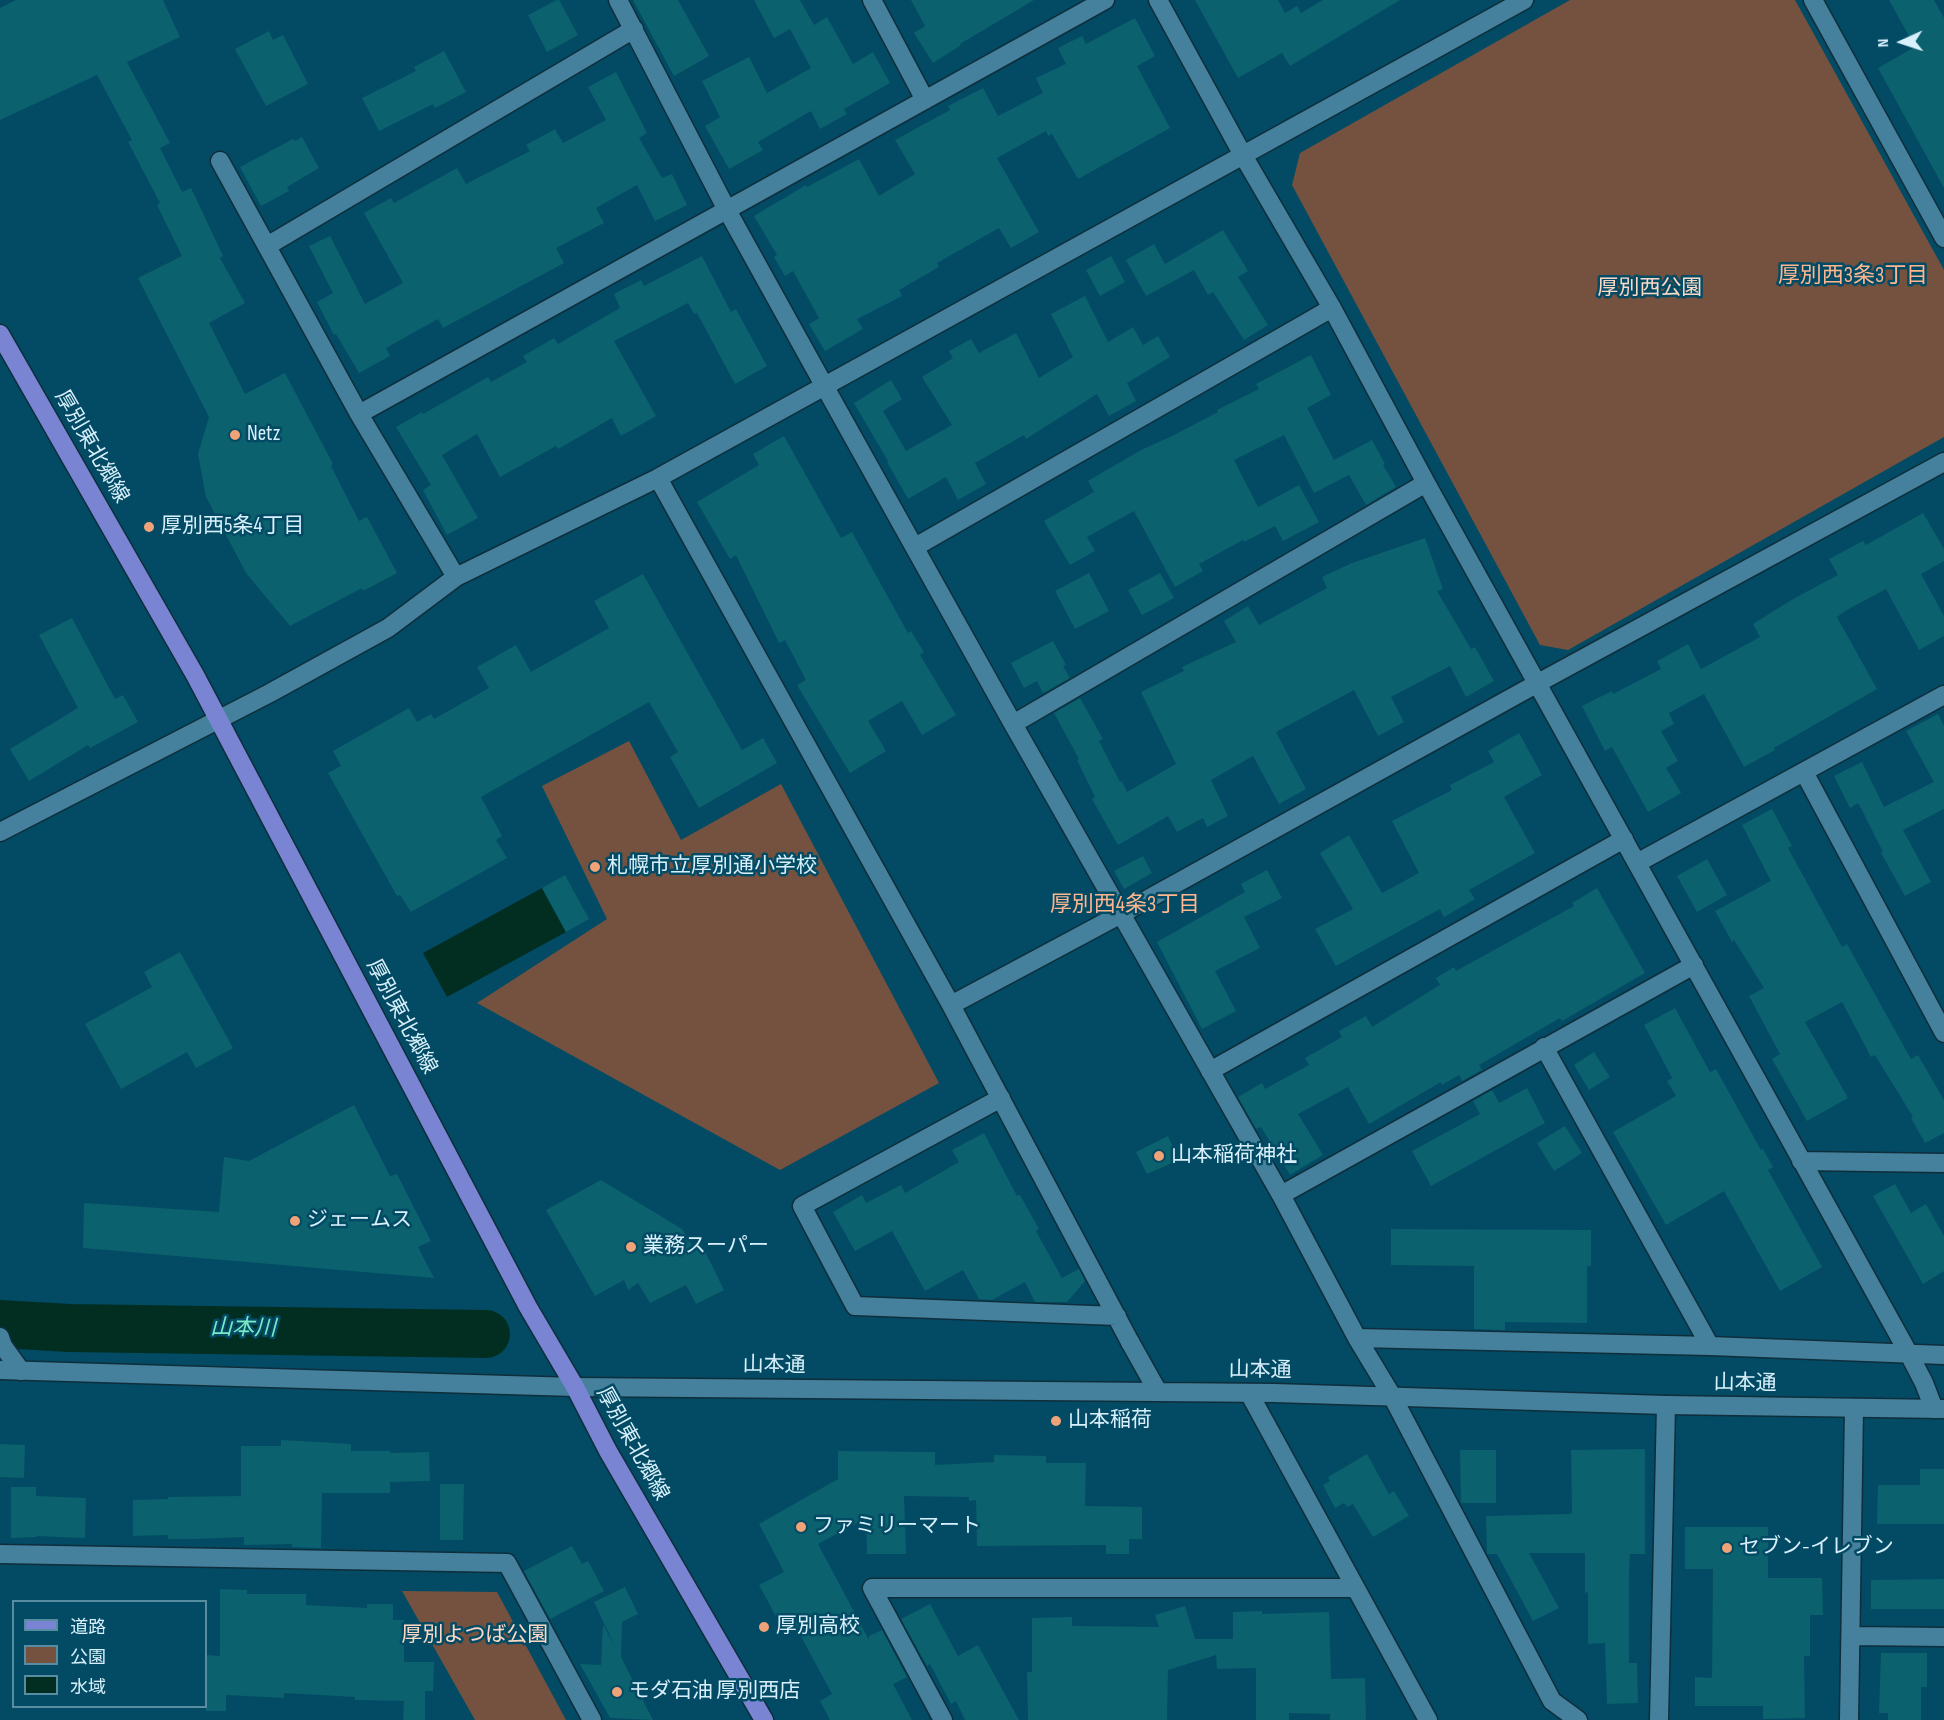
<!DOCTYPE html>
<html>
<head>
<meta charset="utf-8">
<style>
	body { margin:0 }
	#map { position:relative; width:1944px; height:1720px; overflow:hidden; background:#034b64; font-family:"Sofia Sans Condensed","Noto Sans JP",sans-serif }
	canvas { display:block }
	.legend { position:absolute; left:12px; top:1600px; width:195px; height:108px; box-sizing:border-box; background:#034b64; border:2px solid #588da1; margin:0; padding:8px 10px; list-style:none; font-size:18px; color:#d8f0fc }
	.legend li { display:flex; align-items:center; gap:12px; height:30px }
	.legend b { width:30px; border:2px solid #588da1 }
	.north { position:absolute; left:1872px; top:12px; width:60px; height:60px; -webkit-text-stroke:4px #034b64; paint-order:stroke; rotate:267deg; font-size:16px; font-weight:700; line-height:24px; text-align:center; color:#d8f0fc }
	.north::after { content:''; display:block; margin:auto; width:21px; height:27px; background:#d8f0fc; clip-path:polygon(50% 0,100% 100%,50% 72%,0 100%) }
</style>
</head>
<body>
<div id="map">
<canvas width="1944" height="1720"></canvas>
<ul class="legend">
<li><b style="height:8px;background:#7985d3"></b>道路</li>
<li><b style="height:16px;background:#75523f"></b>公園</li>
<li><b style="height:16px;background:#022e22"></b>水域</li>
</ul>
<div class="north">N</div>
</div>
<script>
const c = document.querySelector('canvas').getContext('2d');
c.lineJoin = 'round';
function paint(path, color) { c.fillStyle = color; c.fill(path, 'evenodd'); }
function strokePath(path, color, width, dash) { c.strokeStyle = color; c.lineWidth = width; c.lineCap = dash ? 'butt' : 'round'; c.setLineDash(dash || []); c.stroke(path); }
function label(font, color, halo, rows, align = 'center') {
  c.font = font + ' "Sofia Sans Condensed","Noto Sans JP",sans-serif'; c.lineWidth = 5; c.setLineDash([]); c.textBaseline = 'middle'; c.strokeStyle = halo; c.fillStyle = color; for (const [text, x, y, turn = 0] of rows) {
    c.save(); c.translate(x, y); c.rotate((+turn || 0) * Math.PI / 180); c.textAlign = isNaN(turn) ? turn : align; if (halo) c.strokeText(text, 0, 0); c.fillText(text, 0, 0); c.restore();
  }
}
const green = new Path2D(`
	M1570 0H1795L1944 270V437L1568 650 1540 645 1292 185 1300 153Z
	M629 741 681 840 781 784 939 1083 780 1170 477 1003 607 919 542 786Z
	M402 1591 497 1592 566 1720H475Z`);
const water = new Path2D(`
	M542 888 566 932 447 997 423 953Z`);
const river = new Path2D(`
	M0 1324 70 1328 486 1334`);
const building = new Path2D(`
	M16 0H163L180 37 127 62 170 143 160 148 182 192 191 188 223 256 220 258 245 303 209 323 245 394 285 373 333 464 331 466 359 521 367 517 397 573 363 591 362 588 290 626 246 573 206 497 198 454 209 417 138 278 182 256 157 205 160 203 128 142 132 140 97 75 0 120V8Z
	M557 0H559L578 35 547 52 528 15Z
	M633 0H678L709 56 674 76Z
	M754 0H800L814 25 827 17 853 64 873 52 890 83 844 109 847 114 820 129 811 111 758 142 763 150 729 169 705 126 720 117 702 81 749 57 767 93 811 68 790 29 774 38Z
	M911 0H1034L960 44 961 45 933 63 914 33 925 26Z
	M1195 0H1278L1285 13 1297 6 1301 13 1323 0H1400L1290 66 1282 53 1238 78Z
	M1889 0H1934L1944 18V188L1878 68 1915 47Z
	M1135 18 1155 56 1137 66 1170 128 1078 179 1052 134 1048 136 1046 131 997 158 1039 232 1011 248 999 228 937 263 939 267 899 290 902 296 857 319 863 329 825 351 809 324 819 318 793 271 785 276 774 257 777 255 754 216 806 185 807 187 859 159 879 196 915 174 895 140 950 110 948 106 983 88 998 116 1043 93 1036 78 1066 64 1058 48 1082 36 1086 44Z
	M269 31 273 40 283 35 308 84 266 106 235 49Z
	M444 51 466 92 435 108 433 104 379 131 362 98 416 71 414 67Z
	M616 72 647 133 639 138 662 178 672 174 687 205 655 221 637 185 596 208 604 223 556 248 564 263 443 328 438 319 386 348 390 356 359 373 336 334 334 335 317 302 333 293 309 246 330 236 365 304 403 283 364 213 391 198 394 203 457 168 466 184 530 151 526 145 555 129 563 143 606 120 588 87Z
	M302 137 319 168 287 187 289 191 261 206 240 167 293 139 295 141Z
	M1223 230 1248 271 1238 277 1268 325 1244 340 1213 292 1208 295 1194 270 1146 296 1126 260 1154 244 1165 264Z
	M702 256 731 312 736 309 767 366 735 384 697 313 694 314 688 303 614 341 656 416 621 436 612 418 558 449 556 446 500 477 477 434 442 455 478 518 447 535 423 490 431 485 396 427 422 412 423 414 488 377 491 382 527 362 523 356 554 338 558 344 620 308 614 294 641 280 644 286Z
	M1111 256 1125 282 1100 296 1086 270Z
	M1085 296 1108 342 1133 327 1143 345 1158 336 1170 357 1127 383 1136 401 1109 416 1097 394 1026 439 1024 435 975 463 986 484 958 500 946 477 908 499 887 462 888 461 854 403 891 380 902 399 883 411 906 451 952 425 922 377 953 358 949 351 971 339 979 353 1016 333 1039 378 1073 357 1051 314Z
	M1311 355 1331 395 1307 408 1334 460 1372 440 1385 464 1383 465 1396 487 1366 505 1349 475 1314 493 1284 435 1234 460 1258 507 1299 485 1319 522 1283 541 1275 526 1244 542 1243 540 1199 564 1203 571 1175 587 1134 511 1087 537 1095 551 1070 565 1044 521 1094 492 1088 481 1141 450 1172 436 1218 412 1217 410 1259 389 1256 384Z
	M784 436 841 538 852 532 908 633 911 631 924 652 920 655 956 715 922 735 902 701 868 721 886 751 850 773 797 685 806 680 785 640 779 643 736 555 730 559 697 502 759 465 753 454Z
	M1923 513 1944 549V561L1921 574 1944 616V636L1919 650 1886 589 1845 611 1837 617 1877 689 1774 748 1775 750 1744 767 1704 694 1669 713 1674 724 1661 731 1678 761 1666 768 1681 793 1648 812 1612 747 1605 751 1582 706 1612 691 1613 694 1661 669 1657 661 1688 644 1701 669 1760 637 1753 624 1793 599 1838 575 1829 559 1863 541 1866 545Z
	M1425 538 1443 589 1437 591 1471 649 1475 647 1494 681 1466 697 1450 666 1391 697 1404 722 1378 736 1354 690 1276 732 1306 789 1279 804 1253 756 1211 780 1228 816 1207 827 1203 818 1177 832 1168 816 1118 845 1092 799 1095 797 1077 760 1079 759 1054 713 1080 698 1103 739 1099 741 1120 782 1122 781 1127 792 1176 764 1141 692 1184 671 1182 667 1236 642 1224 621 1248 606 1259 625 1327 588 1322 577 1352 563Z
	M1089 573 1109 611 1075 629 1055 591Z
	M1160 573 1174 598 1142 615 1128 590Z
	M643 574 742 750 763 738 777 763 699 808 670 757 678 752 649 702 481 797 502 836 496 840 507 858 411 912 400 895 397 896 328 773 341 766 333 751 409 708 417 722 431 714 434 719 489 688 477 667 516 645 531 672 609 628 594 601Z
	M72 618 115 699 123 695 138 722 90 748 88 745 29 781 10 749 78 708 39 635Z
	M1053 641 1066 665 1063 666 1070 678 1043 693 1037 681 1024 688 1011 663Z
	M1938 714 1944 726V809L1903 830 1931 882 1905 896 1881 853 1883 852 1863 812 1858 803 1850 808 1834 776 1862 762 1884 807 1934 782 1906 731Z
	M1519 733 1542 775 1504 797 1535 853 1469 890 1475 899 1444 917 1440 909 1336 966 1315 929 1353 909 1320 853 1349 835 1382 893 1419 873 1392 821 1452 790 1450 785 1494 762 1488 751Z
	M1772 809 1792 846 1788 848 1842 947 1847 944 1911 1059 1918 1055 1944 1100V1133L1925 1143 1911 1118 1913 1117 1875 1055 1871 1057 1842 1002 1805 1022 1848 1098 1807 1121 1772 1059 1780 1054 1749 996 1764 988 1734 940 1732 942 1715 911 1771 881 1742 825Z
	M1143 856 1152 873 1124 889 1114 871Z
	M1707 859 1727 895 1697 912 1677 876Z
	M1267 870 1282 898 1244 917 1260 948 1215 971 1236 1011 1202 1029 1157 942 1245 892 1241 884Z
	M565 875 589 919 566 932 542 888Z
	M1597 888 1645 973 1562 1021 1560 1018 1479 1065 1482 1070 1462 1081 1459 1075 1442 1085 1441 1082 1369 1124 1348 1087 1298 1114 1323 1155 1290 1175 1261 1127 1256 1129 1238 1097 1262 1083 1265 1089 1309 1065 1305 1058 1342 1037 1339 1031 1366 1016 1372 1027 1440 985 1436 978 1454 967 1456 971 1574 906 1572 903Z
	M180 952 233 1048 196 1068 187 1052 121 1089 85 1024 152 987 144 972Z
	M1675 1008 1710 1072 1716 1069 1761 1150 1763 1149 1773 1167 1768 1170 1822 1267 1780 1291 1724 1191 1666 1225 1613 1132 1676 1096 1667 1081 1672 1078 1644 1025Z
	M1594 1052 1610 1077 1589 1090 1574 1065Z
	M1527 1088 1545 1123 1431 1186 1412 1151 1480 1114 1473 1101 1492 1090 1499 1103Z
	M354 1105 390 1176 397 1174 431 1241 418 1247 434 1278 83 1248 84 1203 219 1212 224 1157 249 1161Z
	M1565 1126 1582 1153 1554 1171 1537 1143Z
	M984 1133 1017 1196 1020 1195 1039 1229 1036 1231 1062 1278 1079 1269 1085 1281 1067 1302H1035L1025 1282 992 1300 979 1299 963 1270 925 1291 892 1231 855 1251 833 1212 862 1195 866 1203 901 1185 905 1193 959 1162 952 1150Z
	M1168 1136 1179 1160 1147 1174 1136 1152Z
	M601 1180 682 1229 693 1247 701 1243 724 1290 696 1304 686 1285 650 1303 638 1283 628 1290 624 1280 595 1296 546 1210Z
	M1895 1184 1911 1213 1926 1204 1944 1236V1271L1923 1284 1873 1196Z
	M1391 1229 1591 1230V1266H1587V1323L1505 1322V1330L1474 1329V1266L1391 1265Z
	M281 1440 351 1444V1451H390V1453L429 1452 430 1481 390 1482V1493H322L321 1548 292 1547V1544L244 1545V1537L193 1539H168V1535L133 1536V1500L168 1499V1497L241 1496V1446H281Z
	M0 1444 25 1445 24 1478 0 1477Z
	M1645 1449V1554H1630L1629 1575V1663H1637L1638 1703 1607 1704 1605 1643 1588 1644V1592L1585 1593V1553H1529L1559 1608 1533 1621 1497 1554H1487L1486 1516 1569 1514 1572 1513 1571 1450Z
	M1460 1450H1496V1503H1461Z
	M838 1451 935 1452V1465L994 1462V1455L1046 1456V1463H1086L1085 1506 1142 1507V1539H1129V1554H1106V1545L977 1546 976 1500 969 1501V1497L904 1496 906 1554H867L866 1518 818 1544 869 1640V1636L882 1630 907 1677 893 1684 912 1720H830L820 1701 832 1694 790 1616 779 1622 759 1585 784 1572 759 1524 838 1479Z
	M1367 1454 1389 1494 1394 1491 1409 1516 1373 1537 1353 1504 1347 1507 1344 1503 1335 1508 1323 1485 1330 1481 1328 1477Z
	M1920 1469H1944V1524H1877L1878 1485H1920Z
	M440 1484H464L463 1540H440Z
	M11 1487H36V1496L86 1498 85 1538 37 1536V1537L11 1538Z
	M1685 1527H1768V1578H1822L1823 1615H1810V1656H1804L1805 1718 1763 1719V1706H1695V1677L1712 1678 1713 1569H1685Z
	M572 1546 582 1564 588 1561 604 1591 550 1619 524 1571Z
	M1944 1579V1609H1871V1580Z
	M625 1587 638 1614 622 1622 621 1657 653 1720 610 1718 580 1664 601 1665 603 1624 618 1653 594 1602Z
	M220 1589 247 1590V1594H306V1605L367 1608V1604H393V1620H404V1662H434L433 1691H425V1720H403L404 1701 355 1700V1697L284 1693V1698L226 1695V1711H206V1655L220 1656Z
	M930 1604 958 1656 978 1645 1019 1720H965L956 1701 951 1704 930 1664 927 1666 901 1619Z
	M1185 1606 1195 1639H1233V1612L1262 1611V1614L1329 1612 1331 1679 1365 1678 1366 1720H1330V1714L1289 1713V1720H1256V1668L1217 1669 1216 1655 1168 1670 1167 1720H1028L1027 1672H1032V1618L1072 1617V1626L1159 1627 1155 1615Z
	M1881 1653H1927V1687H1921V1720H1888V1713H1879Z`);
const minor = new Path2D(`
	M618 0 727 210 825 387 1013 724 1281 1195 1357 1338 1392 1396 1552 1701 1578 1720
	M872 0 925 100
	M1158 0 1244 157 1332 308 1426 483 1909 1354 1924 1383 1934 1409
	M1813 0 1944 238
	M220 161 359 414 456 577
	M267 246 634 29
	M359 414 1105 0
	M658 478 951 1005 1130 1342
	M915 547 1332 308
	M1013 724 1426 483
	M1804 772 1944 1033
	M0 832 270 693 388 628 456 577 658 478 1524 0
	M1637 863 1944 695
	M951 1005 1121 914 1538 683 1944 462
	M1544 1047 1710 1346
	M1210 1071 1624 839
	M1001 1098 802 1206 855 1306 1117 1316
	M1801 1161 1944 1163
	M1281 1195 1694 965
	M0 1337 3 1346 21 1371
	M1357 1338 1710 1346 1944 1355
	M1249 1393 1428 1720
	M0 1554 507 1563 592 1720
	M1851 1636 1944 1637
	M943 1720 872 1588H1355
	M1659 1720 1666 1405
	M1849 1720 1854 1408`);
const tertiary = new Path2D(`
	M1130 1342 1158 1392
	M0 1370 575 1387 1274 1393 1666 1405 1944 1409`);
const primary = new Path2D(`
	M0 334 195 675 528 1307 575 1387 608 1451 764 1720`);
const markers = [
	[235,435,6,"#f0a378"],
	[149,527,6,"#f0a378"],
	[595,867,6,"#f0a378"],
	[1159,1156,6,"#f0a378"],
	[295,1221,6,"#f0a378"],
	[631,1247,6,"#f0a378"],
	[1056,1421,6,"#f0a378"],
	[801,1527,6,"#f0a378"],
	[1727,1548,6,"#f0a378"],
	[764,1627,6,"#f0a378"],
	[617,1692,6,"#f0a378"]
];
const parkNames = [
	["厚別西公園",1650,289],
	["厚別よつば公園",475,1636]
];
const poiNames = [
	["Netz",247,435],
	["厚別西5条4丁目",161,527],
	["札幌市立厚別通小学校",607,867],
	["山本稲荷神社",1171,1156],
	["ジェームス",307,1221],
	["業務スーパー",643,1247],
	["山本稲荷",1068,1421],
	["ファミリーマート",813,1527],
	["セブン-イレブン",1739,1548],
	["厚別高校",776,1627],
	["モダ石油 厚別西店",629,1692]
];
const streetNames = [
	["厚別東北郷線",91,447,60],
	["厚別東北郷線",401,1017,62],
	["山本通",774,1366,1],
	["山本通",1260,1371,1],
	["山本通",1745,1384,1],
	["厚別東北郷線",632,1444,61]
];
const neighbourhoodNames = [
	["厚別西3条3丁目",1853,276],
	["厚別西4条3丁目",1125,905]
];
const waterNames = [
	["山本川",243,1329,1]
];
paint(green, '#75523f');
paint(water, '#022e22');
strokePath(river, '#022e22', 48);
paint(building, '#0b616d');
strokePath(minor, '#0e2e3c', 21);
strokePath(tertiary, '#0e2e3c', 21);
strokePath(primary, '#0e2e3c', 21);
strokePath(minor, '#45819c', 18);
strokePath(tertiary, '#45819c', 18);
strokePath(primary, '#7985d3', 18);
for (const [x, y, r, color] of markers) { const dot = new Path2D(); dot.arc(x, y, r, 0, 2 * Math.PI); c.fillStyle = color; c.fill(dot); strokePath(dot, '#034b64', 2); }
label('21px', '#fbd7c5', '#034b64', parkNames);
label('21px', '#d8f0fc', '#034b64', poiNames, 'left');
label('21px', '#d8f0fc', '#034b64', streetNames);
label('22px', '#ffb68f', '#034b64', neighbourhoodNames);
label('italic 22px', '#7bebc5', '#034b64', waterNames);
</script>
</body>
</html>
